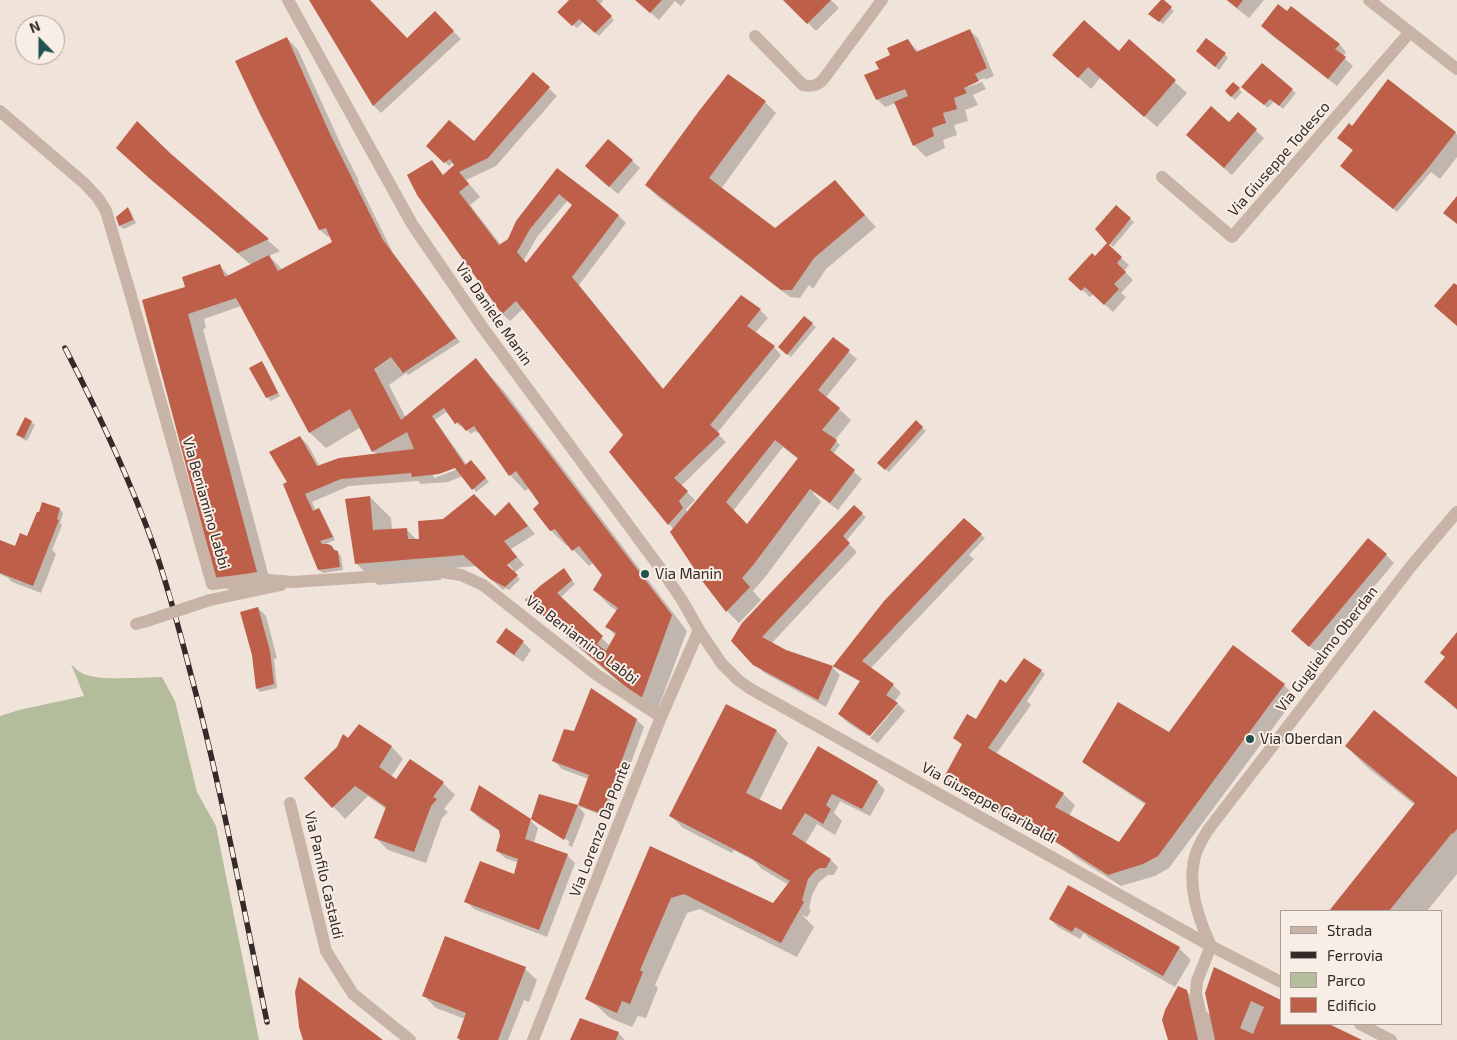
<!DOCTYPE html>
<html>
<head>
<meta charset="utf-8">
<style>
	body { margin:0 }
	#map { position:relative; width:1457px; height:1040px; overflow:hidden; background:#f0e4da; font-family:"Exo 2",sans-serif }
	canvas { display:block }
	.legend { position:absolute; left:1280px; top:910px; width:162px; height:115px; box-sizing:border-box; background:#f8eee6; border:1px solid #aaa09a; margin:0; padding:6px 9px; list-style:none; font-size:15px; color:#342a27 }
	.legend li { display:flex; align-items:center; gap:10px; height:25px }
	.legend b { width:25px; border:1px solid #aaa09a }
	.north { position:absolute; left:15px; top:15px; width:50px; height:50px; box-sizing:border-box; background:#f8eee6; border:1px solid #aaa09a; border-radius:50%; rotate:338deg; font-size:14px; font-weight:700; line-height:20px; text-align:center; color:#342a27 }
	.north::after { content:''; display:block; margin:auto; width:18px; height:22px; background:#205252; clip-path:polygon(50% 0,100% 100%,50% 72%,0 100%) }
</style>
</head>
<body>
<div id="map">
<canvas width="1457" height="1040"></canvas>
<ul class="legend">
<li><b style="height:6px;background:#c7b4a7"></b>Strada</li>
<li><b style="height:6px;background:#342a27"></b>Ferrovia</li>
<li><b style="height:14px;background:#b4bd9b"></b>Parco</li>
<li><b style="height:14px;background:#be5f4a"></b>Edificio</li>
</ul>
<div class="north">N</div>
</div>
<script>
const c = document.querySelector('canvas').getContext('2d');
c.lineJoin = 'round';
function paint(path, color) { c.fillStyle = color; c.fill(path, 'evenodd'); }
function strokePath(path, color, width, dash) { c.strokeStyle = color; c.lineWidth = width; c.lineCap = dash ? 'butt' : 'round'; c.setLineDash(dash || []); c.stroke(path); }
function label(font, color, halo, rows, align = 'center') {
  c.font = font + ' "Exo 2",sans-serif'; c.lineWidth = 4; c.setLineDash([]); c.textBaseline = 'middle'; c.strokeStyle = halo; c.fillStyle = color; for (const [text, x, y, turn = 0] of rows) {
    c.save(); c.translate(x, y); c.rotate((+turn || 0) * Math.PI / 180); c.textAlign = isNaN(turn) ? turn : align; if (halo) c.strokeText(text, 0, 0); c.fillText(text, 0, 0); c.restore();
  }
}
const green = new Path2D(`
	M71 664C76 669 80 673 87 675 104 681 142 677 162 677L175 701 197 792 216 826 259 1040H0V716L19 710 84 696Z`);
const shadow = new Path2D(`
	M310 0H369L408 40 435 13 461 39 381 113 374 106Z
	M571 0H602L603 1 599 5 614 20 599 36 583 22 577 28 559 12Z
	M636 0H686L681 6 675 1 659 20Z
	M783 0H831L839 8 816 31 791 6Z
	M1226 0H1264L1249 18Z
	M1171 8 1174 11 1163 24 1154 17Z
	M1262 26 1339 44 1346 52 1343 57 1353 66 1337 86 1270 34Z
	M970 31 978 38 994 76 985 80V78L968 84V87L984 81 982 82 986 89 973 95 978 105 965 110 968 121 954 125 957 135 943 140 945 148 926 157 914 145 896 103 885 107 877 99 880 70 892 56 907 40 919 52Z
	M287 38 298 50 342 147 359 181 358 182 393 253 460 342 408 375 406 373 389 385 406 418 476 360 504 391 687 631 656 714 563 634 535 608 567 573 575 584 560 598 610 646 616 636 607 627 617 611 610 606 594 590 604 575 594 562 589 566 569 545 567 546 551 531 535 509 541 503 529 488 525 491 510 475 479 432 478 433 475 431 471 434 462 425 460 426 446 412 435 420 467 465H475L489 482 476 492 463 476 448 482 421 484 418 481 349 486 312 502 316 511 319 509 322 513 335 540 323 545 332 547 341 556 343 570 323 573 319 570 288 482 300 437 308 445 320 467 377 455 373 451 361 427 326 448 310 433 241 306 204 319 206 328 203 329 272 588 233 594 218 578 144 301 186 288 220 266 229 276 251 265 163 189 171 156 280 251 269 256 283 270 337 248 331 236 328 237 320 230ZM456 467 458 469 434 478 433 475Z
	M1129 41 1187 93 1157 127 1100 78 1091 89 1054 55 1119 53Z
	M1225 54 1228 58 1219 70 1201 55Z
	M533 74 557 96 496 166 466 180 480 197 470 205 501 245 509 240 557 170 619 216 626 223 579 285 664 390 760 310 768 318 755 333 774 347 781 355 717 433 726 442 681 486 695 500 686 509 688 513 833 339 857 359 826 397 851 420 835 440 840 445 833 454 862 479 838 510 814 492 813 493 821 502 766 576 753 591 761 600 739 623 727 611 704 581 674 530 669 524 625 435 524 308 510 321 502 314 418 194 456 166 454 162 449 166 428 146 474 143ZM568 200 573 205 527 263 524 260 537 237ZM783 447 799 460 747 526 733 511Z
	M1239 89 1242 92 1235 100 1226 91Z
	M1247 90H1292L1296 93 1283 109 1274 101 1268 108Z
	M765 102 776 113 721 189 775 230 835 182 876 227 826 269 813 289 809 285 800 298 790 297 658 197 646 185Z
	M1238 114 1264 138 1232 175 1195 143 1229 124Z
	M1352 127 1455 132 1457 135V157L1440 179 1431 172 1397 212 1345 169 1353 151 1339 138Z
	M609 140 640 168 618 194 594 174Z
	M128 209 131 212 136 223 124 229 120 226 117 217Z
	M1130 219 1134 222 1113 247 1096 229Z
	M1095 257 1121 258 1129 265 1124 271 1133 280 1121 293 1126 297 1113 312 1093 294 1090 297 1078 286Z
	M804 318 816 327 791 357 780 347Z
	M261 363 265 366 280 396 271 401 267 397Z
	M31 422 35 425 27 441 21 438 18 435Z
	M916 422 926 431 889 472 879 463Z
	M370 497 391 518 392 530 406 529 417 540 517 512 535 534 511 549 524 565 514 573 520 579 509 590 505 588 503 590 476 566 440 569 441 580 378 585 357 564ZM506 562 513 569 511 571 506 566Z
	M43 504 60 509 63 513 60 523 62 525 52 550 56 554 41 593 12 582 8 578 0 574V542L14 547 27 537 40 514Z
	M854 507 866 517 846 541 857 552 771 644 785 651 832 667 840 675 826 707 763 672 733 640Z
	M965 520 985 538 969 555 974 559 870 669 893 685 901 693 894 702 896 703 868 736 847 722 839 714 861 682 833 667 846 650Z
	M1386 555 1394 563 1318 653 1300 639Z
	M258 608 266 616 277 658 274 659 277 688 260 692 257 688Z
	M1457 634V710L1426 682 1447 657Z
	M498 641 523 642 531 650 523 662 505 649Z
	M1041 671 1045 674 1027 701 1031 705 996 754 1063 794 1075 805 1069 816 1119 844 1146 805 1092 769 1084 761 1169 733 1284 685 1296 697 1169 868 1155 876 1121 886 1077 858 1068 850 1054 841 1053 844 976 801 967 793 948 782 944 778 963 746 954 737 977 720 1006 685Z
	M898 704 905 711 878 743 870 738Z
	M727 706 777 731 788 743 759 801 782 812 818 748 877 782 885 790 870 816 840 801 834 813 842 821 835 835 817 824 805 844 831 860 838 867 834 875H828L819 882 812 895 809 909 811 911 807 917 802 915 814 927 797 957 700 909 687 913 655 985 658 988 646 1018 638 1016 632 1027 610 1018 598 1007 587 998 651 847 773 904 789 885 762 869 754 861 734 850 732 853 683 828 671 816Z
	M636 719 644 727 621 791 616 789 606 817 578 806H579L589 779 562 769 554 761 574 733Z
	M359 725 392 747 403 759 391 777 396 781 443 783 455 795 444 809 448 812 442 818 426 863 388 850 376 838 386 809 368 796 345 819 306 778 348 740Z
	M1346 746 1457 779V874L1427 911H1331L1415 805 1368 768Z
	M540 796 578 806 585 814 572 847 568 845 570 842 539 823V825L533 818Z
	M471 810 530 820 538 828 534 843 567 855 575 863 547 937 474 909 466 901 515 876 519 863 505 858 497 851 501 832 479 818Z
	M1050 919 1179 948 1191 960 1175 987 1089 938 1084 933 1080 939 1058 927Z
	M525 969 537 980 529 1002 524 1000 508 1040H460L458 1038 465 1019 436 1008 424 996Z
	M1186 991 1211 1016 1206 993 1281 1001V1024H1326L1359 1040H1169Z
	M618 1033 625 1040H572Z`);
const building = new Path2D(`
	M309 0H370L407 38 435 11 454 31 373 106Z
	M569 0H596L612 16 595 33 579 19 572 26 557 12Z
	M635 0H662L650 13Z
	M783 0H831L807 24Z
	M1161 0H1164L1172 7 1159 22 1148 14Z
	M1227 0H1243L1237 8Z
	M1278 4 1287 11 1291 6 1340 44 1335 49 1346 57 1328 79 1261 26Z
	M1084 20 1119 51 1129 39 1176 80 1144 117 1088 67 1078 78 1052 55Z
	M970 29 987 68 975 74 979 81 964 88 967 93 954 98 957 109 943 113 946 123 932 128 934 136 913 146 894 102 908 96 905 89 876 100 864 75 879 69 875 62 890 55 887 48 908 39 916 52Z
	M287 37 330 134 383 240 456 338 403 373 391 357 374 369 401 420 476 358 672 615 641 700 525 600 540 586 564 568 572 580 557 593 603 636 597 644 606 651 616 633 605 627 618 608 593 590 602 575 579 546 572 551 555 529 550 531 533 509 539 503 516 471 509 476 474 426 466 431 458 422 455 424 444 408 432 416 465 465 471 460 486 478 472 490 455 468 439 474 412 477 411 473 341 479 305 494 313 511 319 508 333 537 320 541 322 544H328L332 546 334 550 338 551 340 567 318 570 283 484 287 482 269 452 300 436 317 466 339 458 414 449 407 432 372 452 350 409 309 433 236 298 188 314 257 572 216 579 142 300 185 287 182 277 220 264 225 277 269 255 278 271 332 242 326 228 319 230 259 112 235 61Z
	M1206 38 1226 53 1215 67 1196 51Z
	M1262 63 1293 89 1279 106 1270 99 1264 105 1241 87Z
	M533 72 550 87 488 158 459 172 469 184 459 192 499 245 508 239 516 221 557 168 619 215 572 277 663 389 741 295 761 309 747 326 775 346 710 425 720 434 674 478 688 491 679 501 683 508 668 525 609 452 623 435 516 301 502 314 417 195 407 175 432 160 443 175 454 165 450 159 444 163 426 146 449 120 474 141ZM559 194 572 205 526 263 517 252 530 229Z
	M728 74 766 101 709 178 775 228 835 180 865 215 814 258 792 290H781L645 185 699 111Z
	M1388 79 1456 132 1428 168 1393 209 1340 166 1353 150 1337 138 1349 123 1352 126Z
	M1233 82 1240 88 1231 97 1225 91Z
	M1211 106 1229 122 1238 112 1257 129 1224 168 1186 135Z
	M137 121 170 153 269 239 238 253 149 178 116 148Z
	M608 139 633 160 609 187 585 166Z
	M1457 196V224L1443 213Z
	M1116 205 1131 218 1109 245 1122 257 1117 263 1126 272 1114 284 1119 289 1104 305 1085 287 1081 291 1068 279 1092 253 1095 256 1107 243 1095 229Z
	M128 207 133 220 119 226 116 217Z
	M1454 283 1457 285V326L1434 306Z
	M804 316 813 323 787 355 778 347Z
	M833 337 850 350 818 390 840 408 822 430 837 440 830 450 855 470 830 503 810 489 754 564 742 578 750 587 726 612 703 582 670 532ZM775 440 798 458 747 524 726 502Z
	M262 361 278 393 266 398 249 368Z
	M25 417 32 421 24 438 16 435Z
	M916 420 923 427 885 470 877 463Z
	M474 494 495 516 509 502 528 526 504 541 517 557 507 565 518 575 505 587 490 579 463 555 355 564 345 499 370 496 373 530 407 528 408 539H419L418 521 443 519Z
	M42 502 60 508 57 519 59 520 33 586 0 573V540L15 546 20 533 27 536 37 512H39Z
	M854 505 863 513 843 536 850 543 762 637 786 650 833 666 884 601 964 518 982 534 862 661 894 684 886 695 898 703 870 736 838 714 860 681 833 666 818 700 753 665 731 641 742 623Z
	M1368 538 1387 554 1309 647 1291 631Z
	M258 607 270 651 274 684 256 689 252 655 240 612Z
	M506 628 524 641 514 655 496 642Z
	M1457 632V709L1424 682 1445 657 1440 653Z
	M1233 645 1285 684 1158 856 1143 864 1108 875 1053 840 943 779 962 744 953 738 967 714 976 719 1000 679 1006 683 1024 658 1042 670 988 748 1064 793 1055 807 1119 842 1146 803 1082 762 1118 702 1169 732Z
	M591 688 637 719 602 814 578 805 589 775 552 761 564 729 574 731Z
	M726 704 777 730 746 793 781 810 818 746 878 781 862 809 832 794 826 805 831 809 823 824 805 813 792 834 831 859 826 868H820L815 871 808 879 802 900 804 902 781 943 684 894 671 898 640 970 643 972 630 1004 622 1001 617 1013 593 1003 585 999 650 846 773 903 790 881 749 857 669 816Z
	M1374 710 1457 777V829L1453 834 1452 833 1389 911H1329L1415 803 1345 746Z
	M359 724 392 746 379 767 396 779 410 759 444 782 433 797 437 799 431 806 414 852 374 838 386 807 355 786 332 808 304 778 337 747 343 734 348 738Z
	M479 785 531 819 525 839 568 854 539 930 464 902 480 861 514 874 518 859 496 851 500 836 499 830 470 810Z
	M539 794 578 805 564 840 531 819Z
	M1068 885 1180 947 1163 976 1075 927 1072 932 1049 919Z
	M445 936 526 967 498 1040H461L457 1038 466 1013 422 996Z
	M1214 967 1281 1000V1024H1329L1362 1040H1215L1205 993ZM1251 1001 1264 1007 1253 1034 1240 1028Z
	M299 977 383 1040H303L299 1027 295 992Z
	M1178 986 1187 990 1198 1040H1168L1162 1020 1165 1010Z
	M580 1018 619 1032 616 1040H570Z`);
const pedestrian = new Path2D(`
	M1206 1040 1196 993 1197 981 1211 946`);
const minor = new Path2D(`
	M1369 0 1457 69
	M755 36 803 85C811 87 816 86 822 81L882 0
	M0 111 84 183 98 198 106 211 131 296 212 584 257 579 293 582 441 572 461 575 483 585 597 675 661 717
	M1162 177 1232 237 1410 32
	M210 600 281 585
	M136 624 147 621
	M290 803 326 951 353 994 410 1040
	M1211 946C1198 918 1186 884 1196 853 1200 843 1205 834 1211 826L1412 565 1457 512
	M533 1040 661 717 699 630`);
const tertiary = new Path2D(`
	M288 0 412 224 483 328 663 572 682 600 699 630 722 664 738 680 749 688 1211 946 1281 982
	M1360 1024 1391 1040`);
const rail = new Path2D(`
	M65 348C98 412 129 477 153 544 168 586 179 629 190 671 221 787 243 905 267 1022`);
const minorBridge = new Path2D(`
	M147 621 210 600`);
const markers = [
	[645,574,5,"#205252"],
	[1250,739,5,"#205252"]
];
const streetNames = [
	["Via Giuseppe Todesco",1279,159,-49],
	["Via Daniele Manin",494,314,55],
	["Via Beniamino Labbi",206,503,74],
	["Via Beniamino Labbi",582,640,37],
	["Via Guglielmo Oberdan",1327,649,-52],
	["Via Giuseppe Garibaldi",989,803,29],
	["Via Lorenzo Da Ponte",600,829,-69],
	["Via Panfilo Castaldi",324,875,77]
];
const poiNames = [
	["Via Manin",655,574],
	["Via Oberdan",1260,739]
];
paint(green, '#b4bd9b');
paint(shadow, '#0003');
paint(building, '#be5f4a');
strokePath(pedestrian, '#c7b4a7', 12);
strokePath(minor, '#c7b4a7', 12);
strokePath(tertiary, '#c7b4a7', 12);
strokePath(rail, '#342a27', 5.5);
strokePath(rail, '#f8eee6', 4, [11]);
strokePath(minorBridge, '#c7b4a7', 12);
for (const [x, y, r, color] of markers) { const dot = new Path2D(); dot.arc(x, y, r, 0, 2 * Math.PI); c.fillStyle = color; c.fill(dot); strokePath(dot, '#f8eee6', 2); }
label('15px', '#342a27', '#f8eee6', streetNames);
label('15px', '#342a27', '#f8eee6', poiNames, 'left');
</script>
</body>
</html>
